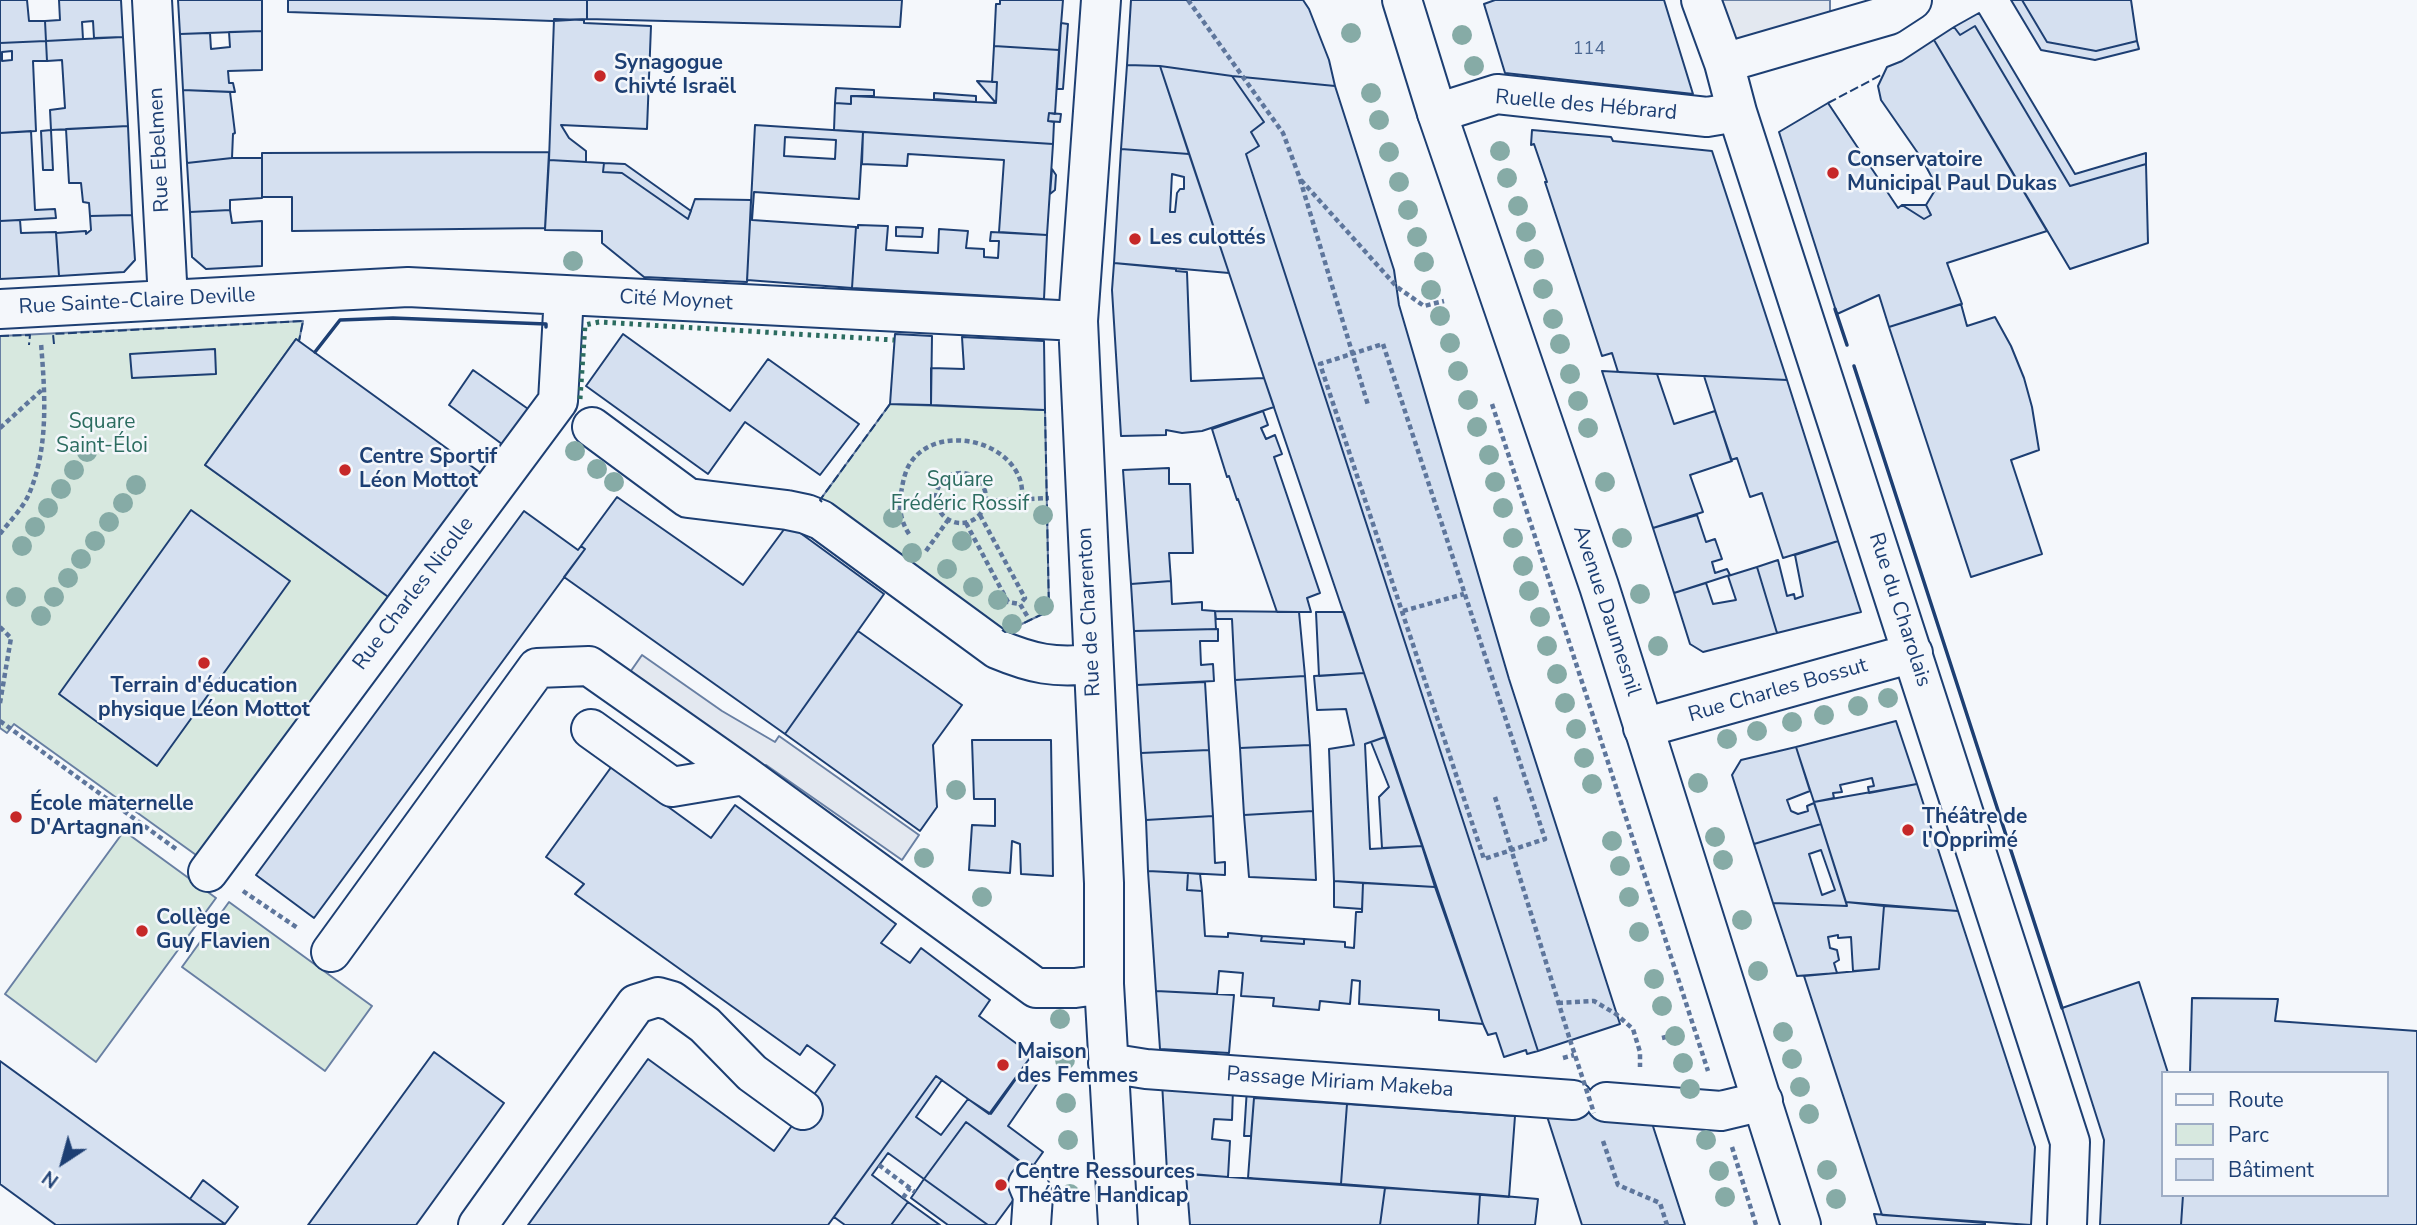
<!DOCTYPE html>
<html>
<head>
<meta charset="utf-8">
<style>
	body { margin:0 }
	#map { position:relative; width:2417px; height:1225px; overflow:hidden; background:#f4f7fb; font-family:"Nunito Sans",sans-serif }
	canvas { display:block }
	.legend { position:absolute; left:2161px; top:1071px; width:228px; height:126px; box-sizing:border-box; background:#f4f7fb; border:2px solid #9eadc5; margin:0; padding:9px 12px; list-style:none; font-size:21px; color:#1d3f73 }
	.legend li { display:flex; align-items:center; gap:14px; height:35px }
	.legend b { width:35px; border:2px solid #9eadc5 }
	.north { position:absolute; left:28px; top:1127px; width:70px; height:70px; -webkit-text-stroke:5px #f4f7fb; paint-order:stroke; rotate:216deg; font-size:19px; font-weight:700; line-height:28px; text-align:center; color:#1d3f73 }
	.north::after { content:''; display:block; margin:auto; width:24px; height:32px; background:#1d3f73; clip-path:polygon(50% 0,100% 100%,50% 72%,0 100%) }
</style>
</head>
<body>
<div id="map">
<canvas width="2417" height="1225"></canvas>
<ul class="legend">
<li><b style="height:9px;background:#f4f7fb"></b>Route</li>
<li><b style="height:19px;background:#d7e8df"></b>Parc</li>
<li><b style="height:19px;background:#d5e0f0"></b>Bâtiment</li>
</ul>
<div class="north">N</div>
</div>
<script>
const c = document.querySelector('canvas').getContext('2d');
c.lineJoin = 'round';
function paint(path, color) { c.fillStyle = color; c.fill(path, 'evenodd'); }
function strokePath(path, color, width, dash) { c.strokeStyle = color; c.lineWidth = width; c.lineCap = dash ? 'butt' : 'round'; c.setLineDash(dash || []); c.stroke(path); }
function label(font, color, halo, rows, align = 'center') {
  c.font = font + ' "Nunito Sans",sans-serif'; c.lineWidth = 5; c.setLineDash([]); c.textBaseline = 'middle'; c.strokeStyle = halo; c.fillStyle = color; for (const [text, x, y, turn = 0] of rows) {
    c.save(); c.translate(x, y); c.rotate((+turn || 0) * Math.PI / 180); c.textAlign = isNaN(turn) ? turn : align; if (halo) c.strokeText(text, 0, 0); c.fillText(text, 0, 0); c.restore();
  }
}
const green = new Path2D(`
	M303 321 299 341 296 339 205 465 394 601 203 860 14 724 7 733 0 728V336Z
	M890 404 1045 410 1049 611 1005 632 820 500Z
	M124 831 216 898 96 1062 5 994Z
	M229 902 372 1006 325 1071 182 967Z`);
const parking = new Path2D(`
	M1719 0H1830V21L1740 42 1732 37Z
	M642 655 722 711 775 742 779 736 919 835 902 860 766 765 761 769 626 678Z`);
const building = new Path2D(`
	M0 0H27L29 21H45L46 41 0 43Z
	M59 0H121L123 37 94 38 93 21 82 22 83 39 46 41 45 21 60 20Z
	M178 0H262V31L180 34Z
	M288 0H587V19L553 21 288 12Z
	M587 0H902L900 27 587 19Z
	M1000 0H1063L1059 50 994 46 996 4H1000Z
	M1131 0H1303L1309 9 1329 60 1335 86 1232 76 1160 66 1127 65Z
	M1495 0H1664L1693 94 1505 73 1484 4Z
	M2011 0H2022L2047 42 2096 51 2137 41 2139 49 2095 60 2041 50Z
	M2022 0H2131L2137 41 2096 51 2047 42Z
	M1979 13 2075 174 2146 153V164L2070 186 1975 26 1960 35 1954 27Z
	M554 19 584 20V23L651 26 647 129 561 125 569 138 586 151V162L549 160Z
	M1061 23 1068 24 1063 89H1057Z
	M1975 26 2070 186 2146 164 2148 243 2070 269 1934 40 1954 27 1960 35Z
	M262 31V70L228 71 229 83H233L235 92 183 90 180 34 210 33 211 49 230 47 229 32Z
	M123 37 128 126 51 130 50 110 65 108 62 60 47 61 46 41Z
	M1934 40 2047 231 1947 263 1962 304 1889 327 1879 295 1837 314 1779 132 1828 103 1898 208 1902 205 1924 219 1931 215 1926 205 1937 187 1922 159 1881 100 1878 86 1887 67 1902 61Z
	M46 41 47 61H33L36 131 0 133V43ZM12 51V60L2 61V52Z
	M994 46 1059 50 1055 114 1049 113 1048 121 1054 122 1053 144 834 130 835 103 851 104V96L996 103 997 82H992Z
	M1127 65 1160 66 1189 154 1121 149Z
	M1160 66 1232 76 1264 122 1251 132 1259 146 1246 154 1538 1051 1527 1054 1526 1050 1504 1057 1496 1033 1488 1035 1483 1024 1264 378Z
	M1232 76 1335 86 1394 270 1399 305 1509 679 1620 1024 1538 1051 1246 154 1259 146 1251 132 1264 122Z
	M977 81 997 82 996 103Z
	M836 88 874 90V96H851V104L835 103Z
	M183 90 230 92 235 133 233 134 232 158 187 163Z
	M934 93 976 96V102L934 99Z
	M1049 113 1061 114 1060 122 1048 121Z
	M755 125 863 132 859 199 754 192 752 220 856 227 852 288 747 280ZM785 137 836 140 835 159 784 156Z
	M128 126 132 215 90 216 89 203 83 202 81 183H69L66 129Z
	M51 130 53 170H43L41 131Z
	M1532 130 1611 137 1613 141 1712 151 1787 380 1618 372 1612 353 1602 356 1545 182H1547L1534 144 1531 145Z
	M31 131 35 210 55 209 56 218 0 221V133Z
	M863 132 1053 144 1047 235 999 232 1004 160 908 154 907 166 862 164Z
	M1121 149 1189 154 1229 273 1114 263ZM1172 174 1184 177V189H1180L1177 193 1175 212H1170Z
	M549 152 545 228 292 231V197H262V153Z
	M232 158H262V198L230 200V210L190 212 187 163Z
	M549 160 604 163 603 172 622 173 688 219 695 199 751 200 747 282 644 277 602 243V231L545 230Z
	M604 163 625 164 691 211 688 219 622 173 603 172Z
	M1052 169 1056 175 1055 190 1050 194Z
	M1902 205H1926L1931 215 1924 219Z
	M230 210 232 223 262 221V266L206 269 192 257 190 212Z
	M132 215 135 260 124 272 59 276 56 233 86 231V234L91 230 90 216Z
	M20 220 21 233 56 232 59 276 0 279V221Z
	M858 225 888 226 886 250 938 253 939 229 968 231 966 248 984 249V257L998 258 999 241H990L991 232 1047 235 1044 299 852 288 856 227 858 228Z
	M896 227 923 228 922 237 896 236Z
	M1114 263 1176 269V271L1187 272 1191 381 1264 378 1274 407 1202 431 1182 433 1166 430V435L1121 436 1112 290Z
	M1961 304 1967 326 1995 317 2011 346 2024 378 2032 407 2039 450 2011 460 2042 554 1971 577 1889 327Z
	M623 334 730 411 768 359 859 424 820 475 745 422 708 474 586 386Z
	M895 334 932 336 931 405 890 404Z
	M962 337 1044 341 1045 410 931 405V368L964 369Z
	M296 339 485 476 394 601 205 465Z
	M215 349 216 374 132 378 130 354Z
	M473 370 531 411 506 447 449 405Z
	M1602 371 1657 374 1674 424 1715 411 1732 461 1690 475 1703 512 1653 528Z
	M1704 376 1787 380 1838 541 1783 558 1762 493 1750 497 1737 458 1731 460Z
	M1263 411 1268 425 1261 428 1266 439 1275 435 1282 454 1274 457 1320 593 1307 598 1311 612H1277L1238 499 1237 500 1229 476 1227 477 1212 429Z
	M1169 468V484H1190L1193 553H1169L1171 581 1131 584 1123 470Z
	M617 497 743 585 788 524 884 594 785 734 564 577 585 549 581 546Z
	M191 510 290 581 157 766 59 694Z
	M524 511 578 550 581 546 585 549 314 918 256 875Z
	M1697 515 1706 542 1715 539 1722 559 1712 562 1715 573 1727 569 1730 575 1674 593 1653 528Z
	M1838 541 1861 612 1777 633 1757 567 1778 560 1787 596 1794 594 1795 599 1803 596 1795 555Z
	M1757 567 1777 633 1703 652 1690 644 1674 593 1706 583 1713 604 1736 600 1728 576Z
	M1171 581 1172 604 1202 602V610L1215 611 1216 629 1134 631 1131 584Z
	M1215 611 1299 612 1305 676 1235 680 1232 619H1216Z
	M1316 612H1344L1364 673 1319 676Z
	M1218 629V641H1200L1201 665 1213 664 1214 681 1137 685 1134 631Z
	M858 631 962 705 933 745 937 807 920 831 785 734Z
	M1364 673 1385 737 1365 744 1370 849 1422 846 1435 887 1334 881 1329 749 1354 745 1346 709 1317 710 1314 676Z
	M1305 676 1310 745 1240 748 1235 680Z
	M1205 682 1209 750 1141 753 1137 685Z
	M1896 721 1917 784 1869 793 1868 787 1874 786 1872 778 1840 785 1842 792 1833 793 1834 798 1814 802 1796 747Z
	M1385 737 1422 846 1382 848 1379 797 1389 787 1371 742Z
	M972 740H1051L1053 876 1021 874 1020 844 1012 841 1010 873 969 870 972 825 995 826V799H974Z
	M1310 745 1313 811 1244 815 1240 748Z
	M1796 747 1810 791 1787 800 1791 811 1798 814 1808 811 1807 806 1814 803 1821 824 1754 844 1732 775 1741 760Z
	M1209 750 1213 816 1146 820 1141 753Z
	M612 766 711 838 735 805 896 924 881 943 910 963 921 948 990 1000 979 1016 1032 1055 989 1114 936 1076 828 1225H528L648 1059 774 1151 835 1065 807 1045 800 1055 575 894 584 884 546 857Z
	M1917 784 1958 911 1846 902 1814 802Z
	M1313 811 1316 880 1249 877 1244 815Z
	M1213 816 1215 863 1225 862V875L1148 871 1146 820Z
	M1821 824 1847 906 1773 903 1754 844ZM1821 850 1835 890 1822 895 1809 854Z
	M1148 871 1188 873 1187 890 1202 891 1205 936 1228 937V933L1262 936 1261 941 1304 944V939L1345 942V947L1354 948 1356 912H1362L1363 883 1435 887 1483 1024 1439 1020V1010L1359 1004 1360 981 1352 980 1350 1004 1320 1001 1319 1010 1273 1006 1274 998 1241 996 1243 973 1219 971 1217 994 1156 991Z
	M1188 873 1200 874 1202 891 1187 890Z
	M1334 881 1363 883 1362 909 1334 907Z
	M1846 902 1884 906 1879 969 1853 971 1851 937 1838 938V935L1828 937 1830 948 1837 950 1839 960 1834 963 1837 973 1797 976 1773 903 1847 906Z
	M1884 906 1958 911 2035 1147 2031 1225 1882 1215 1804 976 1879 969Z
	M1262 936 1304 939V944L1261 941Z
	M2139 982 2168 1073H2163V1195H2183L2181 1225H2100L2104 1140 2062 1008Z
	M1156 991 1234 995 1229 1053 1160 1049Z
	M2192 998 2278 999 2275 1021 2417 1031V1225H2181L2183 1195H2387V1073H2190Z
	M434 1052 504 1103 416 1225H308Z
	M0 1061 190 1199 225 1224 56 1225 0 1184Z
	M1021 1072 1037 1084 1008 1126 1043 1152 1031 1169 966 1122 924 1179 888 1153 872 1175 908 1202 891 1225H845L834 1217 936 1076 942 1080 916 1117 941 1135 968 1099 991 1114Z
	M1162 1082 1233 1088 1232 1120 1214 1119 1212 1139 1230 1141 1228 1177 1167 1172Z
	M1247 1088 1347 1096V1104L1254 1098 1251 1136H1244Z
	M1254 1098 1347 1104 1341 1184 1248 1178Z
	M1347 1104 1515 1116 1509 1197 1341 1184Z
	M1545 1110 1650 1117 1685 1225H1582Z
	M966 1122 1034 1172 995 1225H988L924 1179Z
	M1186 1174 1385 1188 1380 1225H1190Z
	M924 1179 988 1225H948L911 1198Z
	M203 1180 238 1207 225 1224 190 1199Z
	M1385 1188 1480 1194 1478 1225H1380Z
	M1480 1194 1538 1199 1535 1225H1478Z
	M908 1202 940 1225H891Z
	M1874 1214 1985 1223V1225H1877Z`);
const path = new Path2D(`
	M1188 0 1283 133 1299 176 1368 405
	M1301 180 1397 287 1424 306 1444 301
	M1383 344 1545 839 1484 859 1320 364Z
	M1492 404 1708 1071
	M0 428 44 388
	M936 498a25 25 0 1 1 50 0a25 25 0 1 1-50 0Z
	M987 501 1049 498
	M980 515 1025 598 1020 604
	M966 523 1008 602 1020 604 1029 619
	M0 534C9 522 23 508 29 494 49 447 45 394 41 343
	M909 534C900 520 898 505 902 488 903 481 905 473 908 467 930 425 1002 436 1019 477 1022 483 1022 492 1023 499
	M926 551 948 520
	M1403 611 1464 594
	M0 627 11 638 0 703
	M0 721 176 849
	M1495 797 1570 1040
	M243 891 299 929
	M1558 1003 1594 1001 1616 1014 1633 1029 1640 1052V1067
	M1662 1038 1682 1033
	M1563 1058 1574 1055
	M1603 1141 1618 1185 1660 1203 1667 1225
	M1732 1147 1756 1225
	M879 1165 915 1192
	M903 1198 910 1188`);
const minor = new Path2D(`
	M152 0 168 300
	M1101 0 1078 321 1104 883V984L1118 1225
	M1701 0 1724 63 1737 112 2070 1142 2067 1225
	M1724 63 1889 15 1912 0
	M1437 113 1497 94 1707 117 1737 112
	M0 309 408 287 1078 321
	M592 427 688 498 787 510 806 514 821 520 997 649C1033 664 1054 668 1092 664
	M1643 728 1913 653
	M591 729 672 787 744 775
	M208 872 558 401 564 295
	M331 952 537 668 589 666 744 775 1036 988H1075L1104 984
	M1108 1063 1146 1069 1573 1100
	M1606 1102 1721 1111 1763 1101
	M1028 1184 1033 1196 1031 1225
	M478 1225 636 1004 658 997 672 1001 705 1025 752 1073 803 1110`);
const major = new Path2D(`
	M1402 0 1437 113 1599 586 1801 1225`);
const pathBridge = new Path2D(`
	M1570 1040 1594 1113`);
const hedge = new Path2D(`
	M580 399 585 325 599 322 894 340`);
const fence = new Path2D(`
	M1828 103 1883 74
	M0 336 30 335 29 345
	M54 344 53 334 303 321 299 341
	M822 502 820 500 890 404
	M1002 630 1005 632 1049 611 1045 410`);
const wall = new Path2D(`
	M1835 309 1847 345
	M315 352 340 320 393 318 546 324V327
	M1854 366 2062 1008`);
const trees = [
	[1351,33],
	[1462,35],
	[1474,66],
	[1371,93],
	[1379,120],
	[1500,151],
	[1389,152],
	[1507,178],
	[1399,182],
	[1518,206],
	[1408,210],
	[1526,232],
	[1417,237],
	[1534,259],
	[573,261],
	[1424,262],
	[1543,289],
	[1431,290],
	[1440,316],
	[1553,319],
	[1450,343],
	[1560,344],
	[1458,371],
	[1570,374],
	[1468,400],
	[1578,401],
	[1477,427],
	[1588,428],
	[575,451],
	[87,452],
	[1489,455],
	[597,469],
	[74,470],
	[614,482],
	[1495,482],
	[1605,482],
	[136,485],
	[61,489],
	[123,503],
	[48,508],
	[1503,508],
	[1043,515],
	[893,518],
	[109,522],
	[35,527],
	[1513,538],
	[1622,538],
	[95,541],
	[962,541],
	[22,546],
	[912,553],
	[81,559],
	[1523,566],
	[947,569],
	[68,578],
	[973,587],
	[1529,591],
	[1640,594],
	[16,597],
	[54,597],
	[998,600],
	[1044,606],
	[41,616],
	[1540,617],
	[1012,624],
	[1547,646],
	[1658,646],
	[1557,674],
	[1888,698],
	[1565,703],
	[1858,706],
	[1824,715],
	[1792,722],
	[1576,729],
	[1757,731],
	[1727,739],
	[1584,758],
	[1698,783],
	[1592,784],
	[956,790],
	[1715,837],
	[1612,841],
	[924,858],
	[1723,860],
	[1620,866],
	[982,897],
	[1629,897],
	[1742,920],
	[1639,932],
	[1758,971],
	[1654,979],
	[1662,1006],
	[1060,1019],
	[1783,1032],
	[1675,1036],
	[1792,1059],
	[1065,1060],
	[1683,1063],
	[1800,1087],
	[1690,1089],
	[1066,1103],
	[1809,1114],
	[1068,1140],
	[1706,1140],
	[1827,1170],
	[1719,1171],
	[1070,1194],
	[1725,1197],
	[1836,1199]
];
const markers = [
	[600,76,7,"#c62828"],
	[1833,173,7,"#c62828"],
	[1135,239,7,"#c62828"],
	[345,470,7,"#c62828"],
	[204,663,7,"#c62828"],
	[16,817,7,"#c62828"],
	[1908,830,7,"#c62828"],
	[142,931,7,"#c62828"],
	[1003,1065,7,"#c62828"],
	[1001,1185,7,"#c62828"]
];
const numberNames = [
	["114",1589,50]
];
const poiNames = [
	["Synagogue",614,64],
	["Chivté Israël",614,88],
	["Conservatoire",1847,161],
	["Municipal Paul Dukas",1847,185],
	["Les culottés",1149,239],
	["Centre Sportif",359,458],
	["Léon Mottot",359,482],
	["Terrain d'éducation",204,687,"center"],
	["physique Léon Mottot",204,711,"center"],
	["École maternelle",30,805],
	["D'Artagnan",30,829],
	["Théâtre de",1922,818],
	["l'Opprimé",1922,842],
	["Collège",156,919],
	["Guy Flavien",156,943],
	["Maison",1017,1053],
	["des Femmes",1017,1077],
	["Centre Ressources",1015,1173],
	["Théâtre Handicap",1015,1197]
];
const streetNames = [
	["Ruelle des Hébrard",1586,106,5],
	["Rue Ebelmen",160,150,-93],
	["Cité Moynet",676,301,3],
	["Rue Sainte-Claire Deville",137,302,-3],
	["Rue Charles Nicolle",414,594,-53],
	["Rue du Charolais",1899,610,72],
	["Avenue Daumesnil",1606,611,72],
	["Rue de Charenton",1090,612,-93],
	["Rue Charles Bossut",1778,691,-16],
	["Passage Miriam Makeba",1340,1083,4]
];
const parkNames = [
	["Square",102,423],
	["Saint-Éloi",102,447],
	["Square",960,481],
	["Frédéric Rossif",960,505]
];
paint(green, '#d7e8df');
strokePath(green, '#687fa3', 2);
paint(parking, '#e3e8f0');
strokePath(parking, '#687fa3', 2);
paint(building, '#d5e0f0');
strokePath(building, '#1d3f73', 2);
strokePath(minor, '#1d3f73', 42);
strokePath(major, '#1d3f73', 42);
strokePath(path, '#5e769c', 4.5, [5, 3.5]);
strokePath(minor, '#f4f7fb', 38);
strokePath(major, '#f4f7fb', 38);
strokePath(pathBridge, '#5e769c', 4.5, [5, 3.5]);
strokePath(hedge, '#2c6c60', 5, [3.5, 5]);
strokePath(fence, '#1d3f73', 2, [9, 3.5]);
strokePath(wall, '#1d3f73', 3.5);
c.fillStyle = '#86aba6';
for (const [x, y] of trees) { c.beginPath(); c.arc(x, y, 10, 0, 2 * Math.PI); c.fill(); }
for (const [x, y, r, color] of markers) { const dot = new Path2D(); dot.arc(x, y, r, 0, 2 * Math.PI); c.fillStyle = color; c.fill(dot); strokePath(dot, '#f4f7fb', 2.5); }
label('18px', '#4b6792', null, numberNames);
label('bold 21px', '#1d3f73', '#f4f7fb', poiNames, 'left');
label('21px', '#1d3f73', '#f4f7fb', streetNames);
label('21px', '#2c6c60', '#f4f7fb', parkNames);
</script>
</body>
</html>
